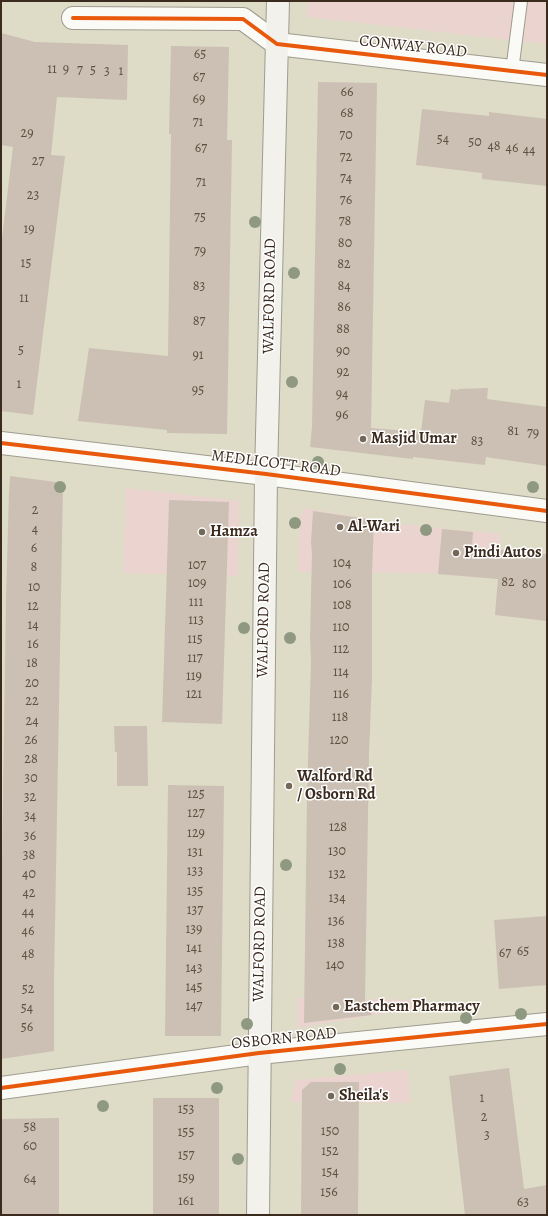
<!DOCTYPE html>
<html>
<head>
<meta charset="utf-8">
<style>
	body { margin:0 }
	#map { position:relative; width:548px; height:1216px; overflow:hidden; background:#dedbc7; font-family:Alegreya,serif }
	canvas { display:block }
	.frame { position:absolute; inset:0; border:2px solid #3b2a1e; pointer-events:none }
</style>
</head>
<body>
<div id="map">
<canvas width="548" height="1216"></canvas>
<div class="frame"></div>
</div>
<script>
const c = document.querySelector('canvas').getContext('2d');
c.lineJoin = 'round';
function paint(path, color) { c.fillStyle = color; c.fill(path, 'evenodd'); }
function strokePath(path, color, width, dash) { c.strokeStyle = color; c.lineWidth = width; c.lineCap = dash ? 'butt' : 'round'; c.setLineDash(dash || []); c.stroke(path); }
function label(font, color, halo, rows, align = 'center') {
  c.font = font + ' Alegreya,serif'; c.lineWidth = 3; c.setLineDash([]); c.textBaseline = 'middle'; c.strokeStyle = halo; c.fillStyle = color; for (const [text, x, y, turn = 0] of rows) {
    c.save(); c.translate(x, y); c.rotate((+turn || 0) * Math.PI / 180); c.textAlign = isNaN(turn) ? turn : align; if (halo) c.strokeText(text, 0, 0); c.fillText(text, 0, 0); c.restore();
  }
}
const built = new Path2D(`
	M308 1H547V44L307 17Z
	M126 488 239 501 238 576 123 573Z
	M304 508 400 524 500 534 496 579 433 573 298 572 300 518Z
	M297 998 416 1000V1008L297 1028Z
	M408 1070 410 1103 291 1102 296 1080Z`);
const building = new Path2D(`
	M1 33 35 42 128 45 127 100 57 97 51 155 65 156 33 415 1 411V247L13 147 1 145Z
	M171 46 229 47 227 140H232L227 434 167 433V430L78 421 89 348 168 356 171 134H169Z
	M318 82 377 83 371 428 421 432 425 400 449 403 451 389 458 390 459 389 488 388 487 399 547 407V466L486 457 485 465 413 457V459L310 447 312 427Z
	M422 109 489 116V112L547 119V186L482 179V173L416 165Z
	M10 476 63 483 54 981V1051L1 1059V928L6 597 9 493Z
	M169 500 229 502 222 724 162 722Z
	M313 511 374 520 372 574V679L369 753 365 1000 372 1015 304 1023 307 796 311 661 310 638 312 554 311 542Z
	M442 529 473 532 472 547 547 554V621L495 615 498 579 438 574Z
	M114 726H147L148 786H117V752H115Z
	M168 785 224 786 221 1036H165Z
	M547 916V985L499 989 494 920Z
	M509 1068 524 1189 547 1185V1215H465L449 1076Z
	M311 1082H359L358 1215H301L302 1090Z
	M153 1098H219V1215H153Z
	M59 1118V1215H1V1119Z`);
const service = new Path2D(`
	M512 71 521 1`);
const minor = new Path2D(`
	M73 18 243 19 277 44 547 75
	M1 443 266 474 547 511
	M1 1088 259 1053 547 1024`);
const secondary = new Path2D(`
	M258 1215 266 474 278 1`);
const cycleway = new Path2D(`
	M73 18 243 19 277 44 547 75
	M1 443 266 474 547 511
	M1 1088 259 1053 547 1024`);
const trees = [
	[255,222],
	[294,273],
	[292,382],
	[318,462],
	[60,487],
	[533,487],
	[295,523],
	[426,530],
	[244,628],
	[290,638],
	[286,865],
	[521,1014],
	[466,1018],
	[247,1024],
	[340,1069],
	[217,1088],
	[103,1106],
	[238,1159]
];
const markers = [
	[363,439,4,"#746859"],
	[340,527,4,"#746859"],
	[202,532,4,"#746859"],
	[456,553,4,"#746859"],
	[289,786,4,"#746859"],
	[336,1007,4,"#746859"],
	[331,1096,4,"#746859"]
];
const numberNames = [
	["65",200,55],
	["11",52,70],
	["9",66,70],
	["7",80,71],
	["5",93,71],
	["3",107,72],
	["1",121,72],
	["67",199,78],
	["66",347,93],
	["69",199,100],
	["68",347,114],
	["71",198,123],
	["29",27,134],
	["70",346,136],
	["54",443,140],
	["50",475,143],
	["48",494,147],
	["67",201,149],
	["46",512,149],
	["44",529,151],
	["72",346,158],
	["27",38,162],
	["74",346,179],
	["71",201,183],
	["23",33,196],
	["76",346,201],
	["75",200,218],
	["78",345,222],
	["19",29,230],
	["80",345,244],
	["79",200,252],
	["15",26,264],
	["82",344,265],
	["83",199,287],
	["84",344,287],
	["11",24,299],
	["86",344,308],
	["87",199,322],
	["88",343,330],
	["5",21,351],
	["90",343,352],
	["91",198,356],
	["92",343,373],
	["1",19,385],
	["95",198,391],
	["94",342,395],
	["96",342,416],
	["81",513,432],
	["79",533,434],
	["83",477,442],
	["2",35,511],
	["4",35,530],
	["6",34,549],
	["104",342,564],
	["107",197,566],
	["8",34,568],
	["82",508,583],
	["109",197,584],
	["106",342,585],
	["80",529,585],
	["10",34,588],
	["111",196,603],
	["108",342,606],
	["12",33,607],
	["113",196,621],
	["14",33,626],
	["110",341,628],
	["115",195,640],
	["16",33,645],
	["112",341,650],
	["117",195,659],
	["18",32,664],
	["114",341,673],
	["119",194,677],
	["20",32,684],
	["121",194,695],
	["116",341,695],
	["22",32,702],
	["118",340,718],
	["24",32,722],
	["26",31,741],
	["120",339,741],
	["28",31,760],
	["30",31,779],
	["125",196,795],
	["32",30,798],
	["127",196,814],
	["34",30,817],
	["128",338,828],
	["129",196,834],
	["36",30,837],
	["130",337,852],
	["131",195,853],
	["38",29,856],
	["133",195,872],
	["40",29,875],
	["132",337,875],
	["135",195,892],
	["42",29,894],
	["134",337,899],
	["137",195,911],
	["44",28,913],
	["136",336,922],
	["139",194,930],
	["46",28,932],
	["138",336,944],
	["141",194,949],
	["65",523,952],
	["67",505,954],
	["48",28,955],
	["140",335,966],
	["143",194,969],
	["145",194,988],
	["52",28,990],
	["147",194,1007],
	["54",27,1009],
	["56",27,1028],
	["1",482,1099],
	["153",186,1110],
	["2",484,1118],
	["58",30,1128],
	["150",330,1132],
	["155",186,1133],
	["3",487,1136],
	["60",30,1147],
	["152",330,1152],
	["157",186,1156],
	["154",330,1173],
	["159",186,1179],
	["64",30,1180],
	["156",329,1193],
	["161",186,1202],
	["63",523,1203]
];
const streetNames = [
	["CONWAY ROAD",413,47,6],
	["WALFORD ROAD",270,296,-89],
	["MEDLICOTT ROAD",276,464,7],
	["WALFORD ROAD",264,620,-89],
	["WALFORD ROAD",260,944,-89],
	["OSBORN ROAD",284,1039,-6]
];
const poiNames = [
	["Masjid Umar",371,439],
	["Al-Wari",348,527],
	["Hamza",210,532],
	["Pindi Autos",464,553],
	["Walford Rd",297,777],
	["/ Osborn Rd",297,795],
	["Eastchem Pharmacy",344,1007],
	["Sheila's",339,1096]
];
paint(built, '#ebd4cf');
paint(building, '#cbc0b3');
strokePath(service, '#9f9c8f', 14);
strokePath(minor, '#9f9c8f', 24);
strokePath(secondary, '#9f9c8f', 24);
strokePath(service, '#fafaf7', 12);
strokePath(minor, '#fafaf7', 22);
strokePath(secondary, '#f3f1ec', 22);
strokePath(cycleway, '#e8590c', 4);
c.fillStyle = '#8f9981';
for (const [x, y] of trees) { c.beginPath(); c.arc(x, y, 6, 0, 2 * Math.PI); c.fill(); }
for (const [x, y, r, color] of markers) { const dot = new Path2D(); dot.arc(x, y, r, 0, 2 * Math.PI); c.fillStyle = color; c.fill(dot); strokePath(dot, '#fff', 1.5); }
label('14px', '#5f5043', null, numberNames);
label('16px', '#3b2a1e', '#fff', streetNames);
label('bold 16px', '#3b2a1e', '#fff', poiNames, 'left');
</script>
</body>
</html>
